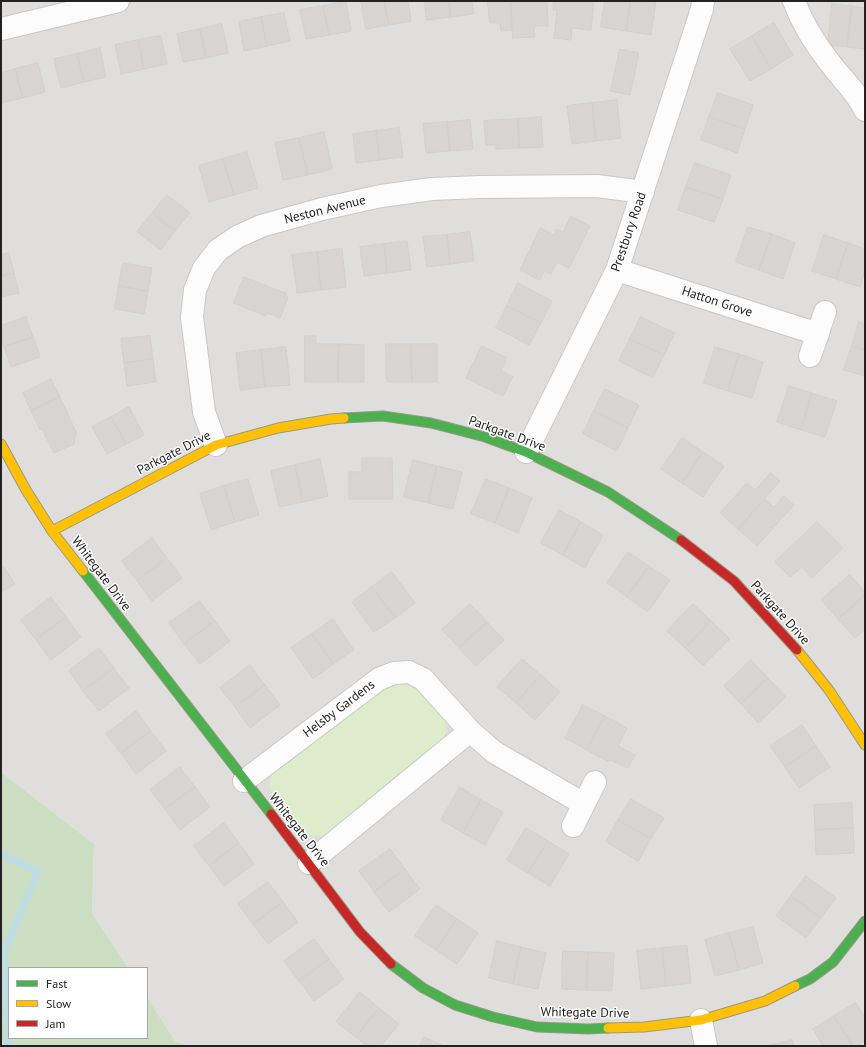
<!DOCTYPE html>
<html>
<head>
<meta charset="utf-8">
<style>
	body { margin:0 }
	#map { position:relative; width:866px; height:1047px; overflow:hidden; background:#f0eeeb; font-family:"PT Sans",sans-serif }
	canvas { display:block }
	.frame { position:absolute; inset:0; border:2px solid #222; pointer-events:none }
	.legend { position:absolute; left:8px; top:967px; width:140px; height:72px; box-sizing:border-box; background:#fff; border:1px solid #a7a7a7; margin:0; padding:5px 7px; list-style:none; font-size:12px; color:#222 }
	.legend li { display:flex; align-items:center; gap:8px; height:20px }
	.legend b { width:20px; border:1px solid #a7a7a7 }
</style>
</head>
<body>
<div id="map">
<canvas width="866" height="1047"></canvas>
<div class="frame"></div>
<ul class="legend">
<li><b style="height:5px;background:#4caf50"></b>Fast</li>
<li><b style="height:5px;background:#ffc107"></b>Slow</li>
<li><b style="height:5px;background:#c62828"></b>Jam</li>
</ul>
</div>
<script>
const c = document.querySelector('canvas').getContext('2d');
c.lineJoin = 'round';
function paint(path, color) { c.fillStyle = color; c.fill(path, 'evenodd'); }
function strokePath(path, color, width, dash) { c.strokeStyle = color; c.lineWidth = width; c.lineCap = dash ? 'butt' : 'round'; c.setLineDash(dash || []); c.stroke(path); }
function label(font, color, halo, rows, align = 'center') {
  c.font = font + ' "PT Sans",sans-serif'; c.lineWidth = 3; c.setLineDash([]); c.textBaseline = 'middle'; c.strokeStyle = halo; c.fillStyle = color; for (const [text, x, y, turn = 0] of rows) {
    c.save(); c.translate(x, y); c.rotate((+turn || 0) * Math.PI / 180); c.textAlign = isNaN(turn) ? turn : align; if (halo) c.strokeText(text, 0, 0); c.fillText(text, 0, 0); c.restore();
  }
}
const residential = new Path2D(`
	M1 1H865V1046H187L175 1041 147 997V968H128L92 913 94 844 1 772Z`);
const grass = new Path2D(`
	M397 683 408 684 418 687 446 717V732L443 742 331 835 320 836 308 835 300 830 272 794 270 783 271 774 384 687Z`);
const forest = new Path2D(`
	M1 772 94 844 92 913 128 968H9V1038H147V997L175 1041 187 1046H1Z`);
const stream = new Path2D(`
	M1 854 38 872 4 952 9 1046`);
const building = new Path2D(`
	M361 1H384L389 25 366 29Z
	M384 1H408L411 21 389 25Z
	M425 1H449L451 17 427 20Z
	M449 1H472L474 14 451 17Z
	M488 1H511L512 30 501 31 500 23H490Z
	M511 1H547L548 26H534L535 37 513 38Z
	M554 1H594L591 30 572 28 571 40 554 38 557 10H553Z
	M605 1H631L626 31 601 27Z
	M631 1H656L651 35 626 31Z
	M346 2 351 31 329 35 323 6Z
	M832 4 852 6 847 47 828 45Z
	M323 6 329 35 306 39 300 10Z
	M852 6 865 8V49L847 47Z
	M284 13 290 41 267 46 261 17Z
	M261 17 267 46 244 51 239 22Z
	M774 23 793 55 771 69 752 36Z
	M222 24 228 53 206 58 200 29Z
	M200 29 206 58 183 62 177 34Z
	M161 36 167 64 144 69 138 40Z
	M752 36 771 69 750 81 730 49Z
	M138 40 144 69 121 74 115 45Z
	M100 48 106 77 84 82 77 54Z
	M620 49 639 53 630 95 611 91Z
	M77 54 84 82 61 88 54 59Z
	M38 63 45 92 23 98 15 69Z
	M15 69 23 98 1 103V73Z
	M718 93 753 105 745 129 709 117Z
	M617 100 621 138 596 141 592 103Z
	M592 103 596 141 572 144 567 106Z
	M541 117 543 147 519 148 518 119Z
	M709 117 745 129 737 153 701 140Z
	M518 119 519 148 496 149V145H486L484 121Z
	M470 120 473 149 450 151 447 122Z
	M447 122 450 151 426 153 423 124Z
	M399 128 403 157 380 160 376 131Z
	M376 131 380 160 356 163 353 134Z
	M324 132 332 169 308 175 299 138Z
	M299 138 308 175 283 180 275 143Z
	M247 152 258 188 234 195 223 159Z
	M223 159 234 195 209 202 199 166Z
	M695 163 731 175 723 199 686 187Z
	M686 187 723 199 714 222 678 210Z
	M167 195 190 213 175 231 152 213Z
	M152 213 175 231 161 250 137 232Z
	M571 216 590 226 569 268 557 262 551 274 544 271 540 280 520 270 540 228 554 235 556 229 563 232Z
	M748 227 772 234 759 270 736 262Z
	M470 232 474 261 450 264 447 235Z
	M772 234 795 243 783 279 759 270Z
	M447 235 450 264 427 267 423 237Z
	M824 235 848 243 836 279 812 271Z
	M407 241 411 270 387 273 384 244Z
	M848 243 865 249V271L860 287 836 279Z
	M384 244 387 273 364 276 360 247Z
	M342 249 346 287 321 290 317 252Z
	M317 252 321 290 297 293 292 255Z
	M9 253 14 273 1 276V255Z
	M123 263 152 268 148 291 119 286Z
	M14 273 19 293 1 297V276Z
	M244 277 285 293 288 298 280 318 267 313 266 316 234 303Z
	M518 283 552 301 541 323 507 306Z
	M119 286 148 291 144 314 115 309Z
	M507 306 541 323 529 345 496 328Z
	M26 317 33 337 4 347 1 341V326Z
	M641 317 675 333 664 355 630 339Z
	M859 322 865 324V350L852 346Z
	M150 336 153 359 124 363 121 339Z
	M305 336H316V344H339L338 382H305Z
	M33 337 40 357 11 367 4 347Z
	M630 339 664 355 653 378 619 361Z
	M339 344 364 345V382H338Z
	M386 344H411L412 382H387Z
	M411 344H437V382H412Z
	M482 346 507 358 501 371 513 376 503 396 466 378Z
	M852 346 865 350V376L844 370Z
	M286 347 290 385 265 387 261 350Z
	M715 347 739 354 728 391 704 383Z
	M261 350 265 387 240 390 236 353Z
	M739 354 763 362 752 398 728 391Z
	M153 359 156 382 127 386 124 363Z
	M51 379 60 397 31 411 23 393Z
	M789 386 812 393 801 430 777 422Z
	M605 389 639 405 628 428 594 411Z
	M812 393 837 401 825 437 801 430Z
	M60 397 76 432 74 444 54 453 42 429 40 430 31 411Z
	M129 407 144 435 126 444 111 417Z
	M594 411 628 428 617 451 583 434Z
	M111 417 126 444 107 454 92 427Z
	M682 438 703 452 682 483 661 469Z
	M703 452 724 466 703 497 682 483Z
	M362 458H392L393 499H349V472H362Z
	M320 459 328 496 303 502 295 465Z
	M413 460 437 466 428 503 404 497Z
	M295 465 303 502 279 507 271 471Z
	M437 466 462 472 453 509 428 503Z
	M771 473 780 481 738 529 720 513 747 483 755 490Z
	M248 479 259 515 235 522 224 486Z
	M486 479 509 488 495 523 471 514Z
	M224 486 235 522 211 530 200 494Z
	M509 488 532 498 518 533 495 523Z
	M784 496 794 505 757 546 738 529 765 499 774 507Z
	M559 510 581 522 563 555 541 543Z
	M581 522 603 535 585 568 563 555Z
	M817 522 843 548 812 578 802 567 790 577 775 562Z
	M152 538 167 558 137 581 122 561Z
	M628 552 649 566 627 597 607 583Z
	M167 558 182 578 152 601 137 581Z
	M649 566 670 580 648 612 627 597Z
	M4 567 15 584 1 592V568Z
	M392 572 415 603 395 618 372 587Z
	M850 575 865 592V595L838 619 821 600Z
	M372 587 395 618 374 632 352 602Z
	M865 595V629L855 638 838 619Z
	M51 597 66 617 36 640 21 620Z
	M200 601 215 621 184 644 169 623Z
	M470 604 487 622 459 648 442 630Z
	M693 604 711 621 685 648 667 631Z
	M66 617 81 637 51 660 36 640Z
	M333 619 354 650 333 664 312 634Z
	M215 621 230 641 200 664 184 644Z
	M711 621 730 639 703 666 685 648Z
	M487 622 504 640 476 666 459 648Z
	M312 634 333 664 313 679 291 648Z
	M99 648 114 668 83 691 69 671Z
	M522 659 541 675 516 703 497 687Z
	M751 660 768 678 741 704 724 686Z
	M250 665 265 685 235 707 220 688Z
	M114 668 129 688 99 711 83 691Z
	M541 675 560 692 535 720 516 703Z
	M768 678 786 697 758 723 741 704Z
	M265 685 280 705 250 728 235 707Z
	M583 705 605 716 587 750 565 738Z
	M136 711 151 731 121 753 106 734Z
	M605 716 627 728 618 746 635 755 628 768 610 760 609 762 587 750Z
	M802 725 816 746 785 767 770 746Z
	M151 731 166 751 136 774 121 753Z
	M816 746 830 767 799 788 785 767Z
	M180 767 195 787 165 809 150 790Z
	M195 787 210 807 180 830 165 809Z
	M460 787 481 800 463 833 441 820Z
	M631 799 664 818 651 839 618 820Z
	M481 800 503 812 485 845 463 833Z
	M852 803 853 828 815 830 814 805Z
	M618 820 651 839 638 861 606 842Z
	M224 823 239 843 209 866 194 846Z
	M526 828 548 841 528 873 507 860Z
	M853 828 854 853 816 855 815 830Z
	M548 841 569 854 550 886 528 873Z
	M239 843 254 864 224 886 209 866Z
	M390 849 405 869 374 892 359 871Z
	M405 869 420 889 389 912 374 892Z
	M806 876 836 898 821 918 791 896Z
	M268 882 283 902 253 924 238 904Z
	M791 896 821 918 806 938 776 916Z
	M283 902 298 922 268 944 253 924Z
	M436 905 457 919 436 950 415 936Z
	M457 919 478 933 457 964 436 950Z
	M753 927 763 963 739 970 729 933Z
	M729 933 739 970 715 976 705 940Z
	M314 939 329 959 299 981 284 961Z
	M497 941 521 947 513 984 489 978Z
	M687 946 691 983 666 986 662 948Z
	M521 947 546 953 538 989 513 984Z
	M662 948 666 986 641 989 637 951Z
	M563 951 588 952 587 990 562 989Z
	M588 952 614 953 612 991 587 990Z
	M329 959 344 979 314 1001 299 981Z
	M360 992 379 1008 356 1037 336 1022Z
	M856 1003 865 1018V1041L858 1046H853L834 1016Z
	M379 1008 399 1024 381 1046H367L356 1037Z
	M834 1016 853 1046H823L813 1029Z
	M424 1037 444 1046H420Z
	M792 1040 794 1046H767Z`);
const street = new Path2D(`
	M794 1C802 23 815 44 830 63 842 79 857 92 865 110
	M1 29 118 1
	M617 270 818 334
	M810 356 825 312
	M216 445 204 412 192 317 195 290 204 268 218 250 237 237 261 226 322 209 381 196 432 189 480 187 597 186 643 192
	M526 452 617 270 702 9 703 1
	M244 781 379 679 394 673 409 672 423 679 470 731 494 752 584 804
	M573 826 595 782
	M309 863 470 731
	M701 1020 706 1046`);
const fast = new Path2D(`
	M344 418 383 416 431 423 485 437 526 452 608 492 681 540
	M83 571 271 814
	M391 964 423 988 455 1005 493 1017 537 1027 588 1029 608 1028
	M795 986 810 979 833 962 865 921`);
const slow = new Path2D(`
	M1 444 26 490 52 531 83 571
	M52 531 216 445 278 428 331 419 344 418
	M797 650 829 690 865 745
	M608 1028 644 1027 701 1020 765 1001 795 986`);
const jam = new Path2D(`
	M681 540 734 581 797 650
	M271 814 360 932 391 964`);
const streetNames = [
	["Neston Avenue",325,210,-14],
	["Prestbury Road",629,232,-71],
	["Hatton Grove",717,302,18],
	["Parkgate Drive",507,434,20],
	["Parkgate Drive",174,453,-27],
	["Whitegate Drive",101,574,53],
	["Parkgate Drive",780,613,48],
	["Helsby Gardens",339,709,-37],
	["Whitegate Drive",299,830,52],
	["Whitegate Drive",585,1013,1]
];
paint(residential, '#dfdedc');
paint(grass, '#ddeccb');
paint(forest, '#cbdec1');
strokePath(stream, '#bfdbe3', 7);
paint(building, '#d7d4d2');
strokePath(building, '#d3d0cc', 1);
strokePath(street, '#c9c8c7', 24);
strokePath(fast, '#999a82', 11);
strokePath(slow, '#999a82', 11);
strokePath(jam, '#999a82', 11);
strokePath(street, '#fdfcfc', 22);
strokePath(fast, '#4caf50', 9);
strokePath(slow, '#ffc107', 9);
strokePath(jam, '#c62828', 9);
label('13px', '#222', '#fff', streetNames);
</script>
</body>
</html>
